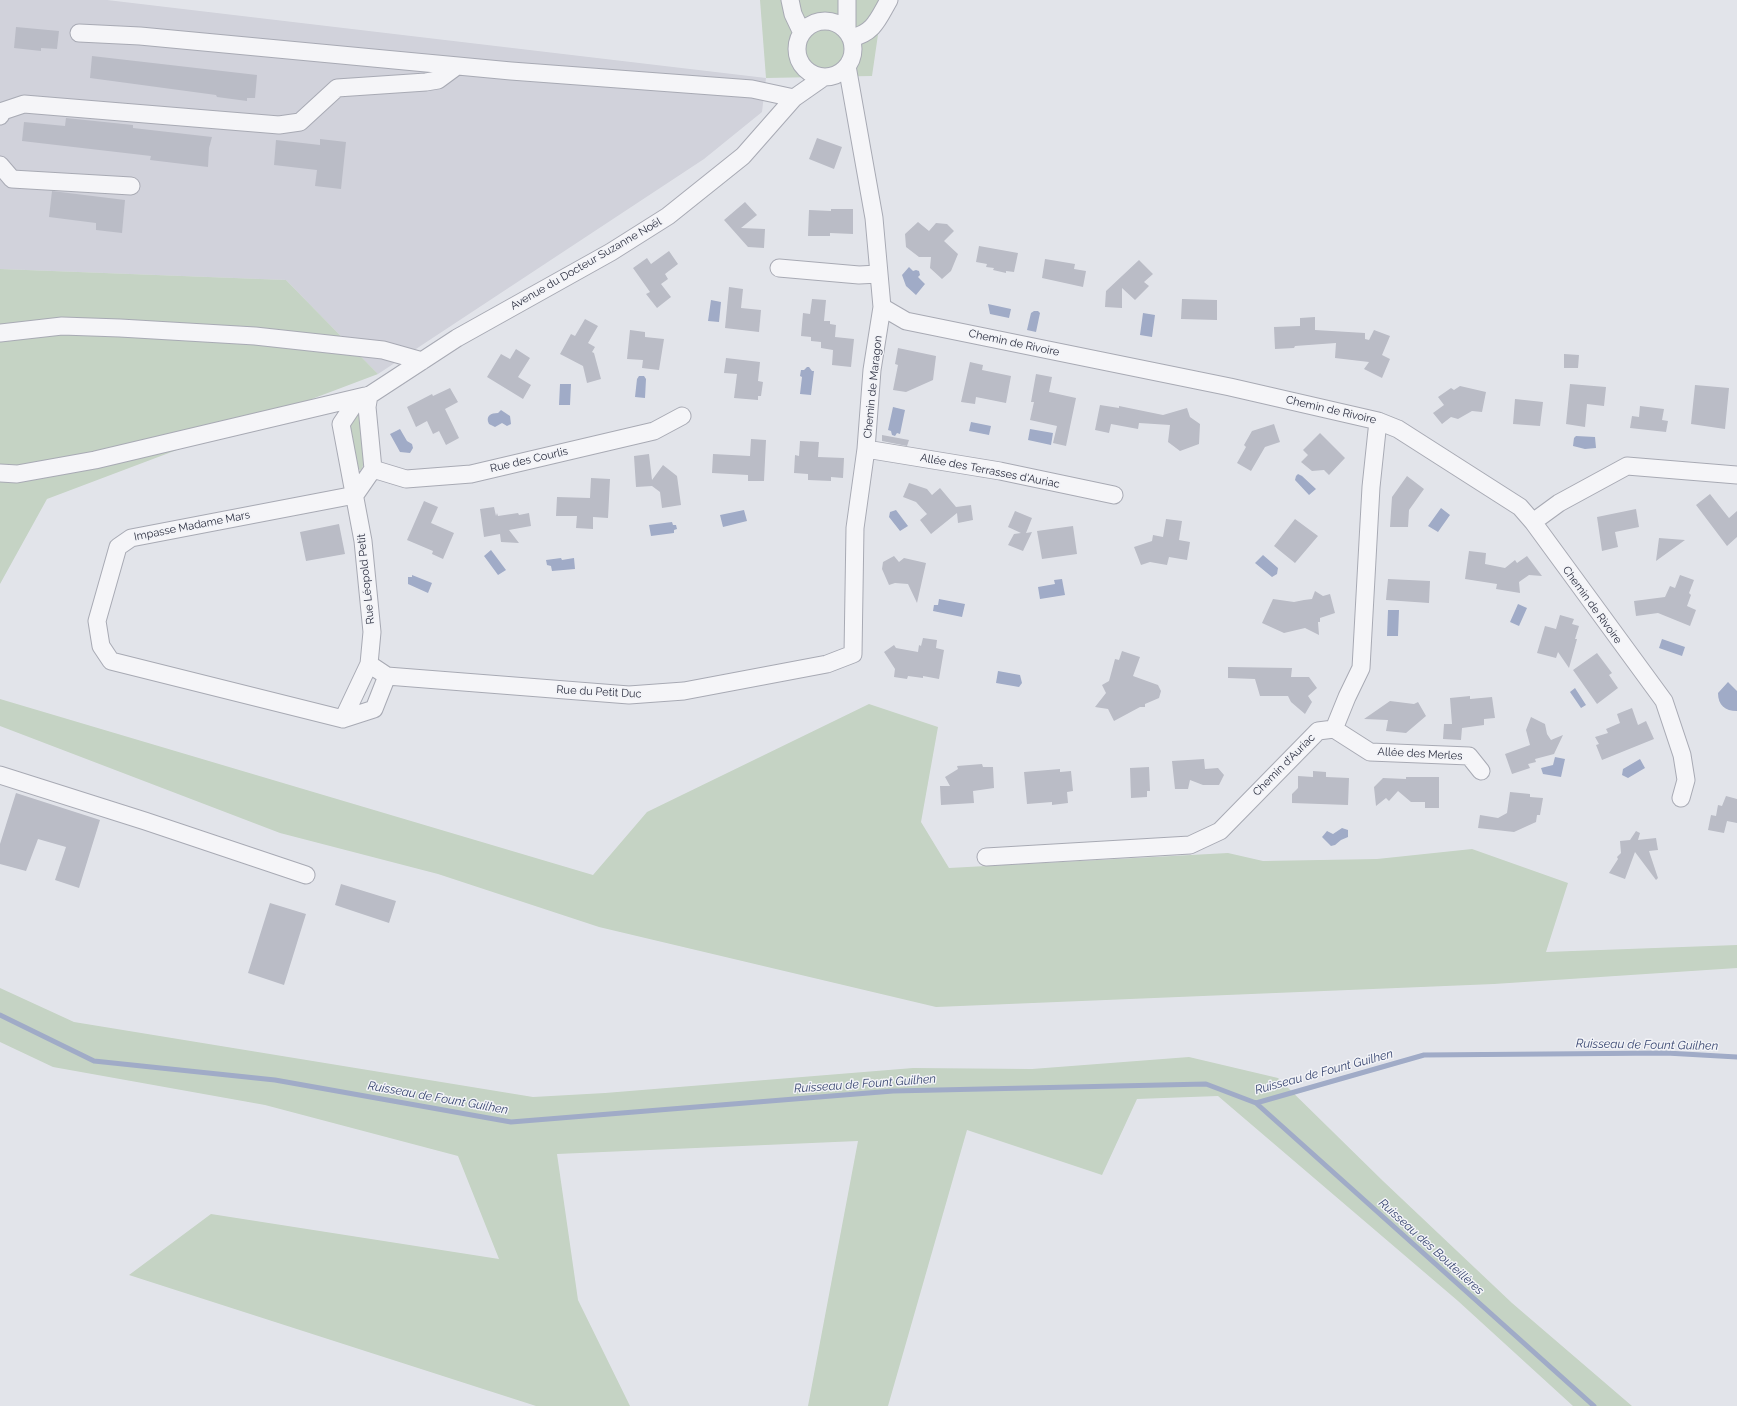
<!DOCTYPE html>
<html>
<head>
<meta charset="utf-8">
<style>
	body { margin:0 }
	canvas { display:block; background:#e2e4ea }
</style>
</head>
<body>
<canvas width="1737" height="1406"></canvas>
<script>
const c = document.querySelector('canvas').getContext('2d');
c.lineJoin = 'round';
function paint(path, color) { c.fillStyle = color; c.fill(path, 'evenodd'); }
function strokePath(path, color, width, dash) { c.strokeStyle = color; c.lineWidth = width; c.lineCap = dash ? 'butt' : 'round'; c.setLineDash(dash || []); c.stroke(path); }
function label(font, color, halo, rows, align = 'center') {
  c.font = font + ' Raleway,sans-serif'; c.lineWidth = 3; c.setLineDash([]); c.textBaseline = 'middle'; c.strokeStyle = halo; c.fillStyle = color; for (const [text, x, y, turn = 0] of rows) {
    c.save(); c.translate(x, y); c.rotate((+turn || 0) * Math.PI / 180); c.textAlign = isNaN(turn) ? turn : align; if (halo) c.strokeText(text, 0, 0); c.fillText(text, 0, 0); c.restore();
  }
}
const built = new Path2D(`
	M0 0H107L766 78 762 112 704 159 378 374 286 280 0 269Z`);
const green = new Path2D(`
	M760 0H883L872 76 766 78Z
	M0 269 286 280 378 374 47 499 0 584Z
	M357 415H360C363 432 371 455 361 470L356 469 348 421Z
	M0 699 593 875 647 812 869 704 938 727 921 822 949 868 1228 853 1263 861 1377 859 1472 849 1568 883 1546 952 1737 945V968L1494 984 936 1007 599 927 438 874 280 833 0 726Z
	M0 988 74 1022 533 1097 605 1093 913 1068 1032 1069 1189 1057 1278 1078 1383 1181 1512 1303 1632 1406H1573L1458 1301 1218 1096 1137 1099 1102 1175 967 1130 888 1406H808L858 1141 557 1154 578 1300 630 1406H536L129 1275 211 1214 499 1259 458 1156 265 1105 53 1067 0 1042Z`);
const water = new Path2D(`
	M909 267 913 271 916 270 919 271 920 275 918 277 925 284 916 295 906 286 902 275Z
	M711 300 721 302 719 322 708 321Z
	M988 304 1011 309 1009 318 990 314Z
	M1034 311H1038L1040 313 1036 332 1027 330 1031 313Z
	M1143 313 1155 315 1152 337 1140 335Z
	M807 367H809L812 371H814L811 395 800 394 802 377 800 376 801 370H804Z
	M639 376H644L646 379 645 398 635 397 637 379Z
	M560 384H571L570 405H559Z
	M893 407 905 410 900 434 897 433 895 436 892 435 891 431 888 430Z
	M501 410 510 416 511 424 507 426 502 423 495 427 489 424C485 416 491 413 498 413Z
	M971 422 991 426 989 435 969 431Z
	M400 429 407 441 412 444 413 448 410 453 400 452 390 434Z
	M1030 429 1053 433 1051 445 1028 440Z
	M1576 436 1595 437 1596 448 1585 449 1573 446 1574 438Z
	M1298 474 1302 476 1316 489 1309 495 1295 480 1296 476Z
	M1441 508 1450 515 1438 532 1428 526Z
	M744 510 747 521 723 527 720 515Z
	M896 510 908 526 900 531 889 517 890 512Z
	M672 522 673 525H676L677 529 674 530V533L651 536 649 525Z
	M491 550 506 570 498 575 484 556Z
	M1263 555 1278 568 1277 574 1272 577 1255 563Z
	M561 558 562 560 574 558 575 569 552 571 551 566 547 565 546 560Z
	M412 575 432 583 428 593 408 584V577H412Z
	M1062 579 1065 595 1040 599 1038 587 1055 584 1054 580Z
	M939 599 965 604 962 617 933 611 934 605H938Z
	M1518 604 1527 608 1519 626 1510 622Z
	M1388 610H1399L1398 636H1387Z
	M1662 639 1685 647 1682 656 1659 648Z
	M998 671 1020 675 1022 683 1019 687 996 683Z
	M1728 682 1737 691V711C1725 711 1718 705 1718 693Z
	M1575 688 1586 705 1581 708 1570 692Z
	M1555 757 1565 759 1561 777 1543 774 1541 768 1553 765Z
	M1640 759 1645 768 1628 778 1622 775 1623 769Z
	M1342 828 1348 830V837L1341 840 1335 845 1331 846 1322 837 1327 831 1333 834Z`);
const stream = new Path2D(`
	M0 1015 94 1061 275 1080 511 1122 893 1091 1206 1084 1256 1103 1424 1055 1666 1053 1737 1057
	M1256 1103 1594 1406`);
const building = new Path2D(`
	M16 27 59 31 57 49 41 48V51L14 48Z
	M92 56 257 75 255 98H247V101L217 97 216 95 90 78Z
	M66 118 133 125V128L212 137 209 148 208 167 150 160 151 156 22 141 24 122 65 126Z
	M817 138 842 147 834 169 809 159Z
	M320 139 346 142 341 189 315 186 317 170 274 165 276 140 320 145Z
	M52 191 125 200 122 233 96 230V223L49 217Z
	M745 202 757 215 741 228 765 229 764 248 748 247 724 220Z
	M831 209H853V234L830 233V236H808L809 210 831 211Z
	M918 222 929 231 936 223 947 224 954 231 944 241 958 254 951 271 942 279 930 268 931 257H919L906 247 905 234Z
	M979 246 1018 253 1014 272 1006 271V273L993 270 994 268 986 267 987 264 976 262Z
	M669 251 678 264 665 274 668 279 661 284 671 297 657 308 646 294 650 292 633 268 647 258 651 264Z
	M1045 259 1075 264 1074 269 1086 271 1083 287 1042 278Z
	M1139 260 1153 274 1144 282 1149 286 1135 300 1122 288V308L1105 307 1106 291Z
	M729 287 743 289 741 308 761 310 759 332 725 328Z
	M812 299 826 300 824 321H830V324L836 325 835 337 854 339 851 367 832 365 833 350 821 348V342L811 341V337L801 336 803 313 810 314Z
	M1182 299 1217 300V320L1181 319Z
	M1315 317V330L1365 333V339L1369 340 1374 330 1390 336 1382 355 1390 359 1382 378 1364 369 1369 362 1335 358 1336 343 1295 346 1294 348 1275 349 1274 327 1300 326V318Z
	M585 319 598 326 588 343 595 347 592 352 594 353 601 379 587 383 583 366 560 354 571 334 575 336Z
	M630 330 645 332V337L664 339 659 370 642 368 643 360 627 359Z
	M898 348 936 356 933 380 906 392 893 390 898 365 895 364Z
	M516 349 530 358 518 377 531 385 523 399 487 377 501 354 510 359Z
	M1564 354 1579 355 1578 368H1564Z
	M726 358 760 362 758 381 763 382 761 396H758V400L734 398 737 374 724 373Z
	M970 362 983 365 982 370 1011 376 1006 403 976 397 975 404 961 402Z
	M1036 374 1052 377 1049 392 1076 398 1066 446 1053 443 1057 426 1030 420 1034 402H1031Z
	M1570 384 1606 387 1604 406 1587 404 1585 427 1566 424Z
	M1695 385 1729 388 1725 429 1691 424Z
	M1460 386 1486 392 1482 412 1472 411 1458 419 1451 417 1442 424 1433 413 1444 405 1438 397 1451 388 1454 390Z
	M450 388 458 402 445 409 459 438 446 445 439 431 433 434 427 421 416 427 407 407 432 394 433 396Z
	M1515 399 1543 402 1540 426 1513 424Z
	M1100 405 1119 408V406L1163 415 1187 408 1190 417 1200 424 1199 444 1180 451 1168 442 1170 425 1139 423 1138 429 1111 424 1109 433 1095 430Z
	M1640 406 1664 409 1662 420 1668 421 1666 432 1630 428 1632 416 1639 417Z
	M1274 424 1280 442 1265 447 1251 471 1237 463 1246 447 1244 445 1252 431Z
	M1320 433 1345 458 1329 475 1324 470 1312 471 1301 462 1308 455 1303 450Z
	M882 435 909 440 907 446 882 441Z
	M751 439 766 440 764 481H748V475L712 473 713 454 750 456Z
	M800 441 819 442 818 457 844 458 843 478 831 477V481L808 480V474L794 473 795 455 799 456Z
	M649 454 652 480 663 465 677 476 681 505 662 508 660 492 652 486 636 487 634 456Z
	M1407 476 1424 489 1409 510 1408 527H1390L1392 497Z
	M591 478 610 479 608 518 593 517V529L576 528 577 516H556L557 497 590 498Z
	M909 483 927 489 932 495 940 488 956 507 971 505 973 520 958 523 957 513 931 534 920 520 927 514 916 502 903 497Z
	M1710 494 1729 518 1737 511V537L1727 546 1696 505Z
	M424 501 438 507 431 523 454 533 443 559 432 554 433 551 407 540Z
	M494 507 496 516 497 513 498 516 518 513 519 515 529 513 531 526 509 530 519 543 501 542 500 534 484 537 480 509Z
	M1636 509 1639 527 1615 532 1618 547 1602 551 1597 517Z
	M1015 511 1032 518 1026 533 1032 532 1023 551 1008 545 1014 534 1021 533 1008 527Z
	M1166 519 1182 521 1179 540 1190 542 1187 560 1169 557 1167 565 1150 562 1141 565 1134 547 1152 541 1153 535 1163 537Z
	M1295 519 1318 536 1295 563 1274 546Z
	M339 524 345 554 306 561 300 532Z
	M1073 526 1077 554 1042 559 1037 531Z
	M1659 538 1685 540 1656 561Z
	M1469 551 1486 553 1485 564 1505 568 1515 560 1517 563 1527 556 1542 576 1529 575 1519 582 1520 593 1496 589 1497 584 1465 579Z
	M894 556 899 562 904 558 926 563 917 603 908 584 895 583 889 585 882 569 883 562Z
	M1680 575 1694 580 1689 593 1691 595 1687 606 1696 610 1690 626 1658 613 1636 616 1634 601 1665 597 1670 586 1675 588Z
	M1388 579 1430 581 1429 603 1386 600Z
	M1315 591 1323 596 1330 594 1335 613 1320 618V622H1318L1319 635 1305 628 1284 633 1262 623 1273 599 1294 602 1304 600 1312 599Z
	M1560 615 1574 619 1572 624 1579 626 1575 639H1577L1569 668 1558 652 1556 658 1537 653 1545 626 1556 629Z
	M923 638 937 640 936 648 944 650 939 679 923 676V678L908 676 907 679 894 677 895 669 884 652 894 645 896 648 918 652 919 645 921 646Z
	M1122 651 1140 657 1133 676 1158 685 1161 691 1159 698 1145 704V707H1140L1114 721 1108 709 1095 707 1106 693 1102 685 1109 681 1115 659 1119 660Z
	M1597 653 1612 673 1609 675 1618 688 1597 704 1573 670Z
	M1228 667 1292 668 1291 677H1309L1317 688 1308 696 1312 702 1305 714 1291 702 1288 696H1260L1255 679 1228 678Z
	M1470 696V699L1492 697 1495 718 1484 719V725L1462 728 1461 740 1443 739 1444 724H1452L1450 698Z
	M1390 701 1414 704 1418 702 1426 716 1406 733 1386 731 1388 720 1364 719Z
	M1632 708 1638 725 1646 721 1654 739 1602 760 1596 745 1599 744 1595 737 1608 733 1606 729 1620 723 1617 714Z
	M1531 717 1545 724 1547 734 1551 740 1563 735 1554 754 1535 759 1536 762 1528 764 1530 768 1512 774 1505 754 1530 745 1526 730Z
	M1204 759 1205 769 1218 768 1224 775 1219 785H1203L1190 780 1188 789H1175L1172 761Z
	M982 764 983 767H993L994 788 973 791 974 803 941 805 940 786H950L945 777 958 769 957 766Z
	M1149 767 1150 791H1147V797L1131 798 1130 768Z
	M1060 769V772L1071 771 1073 791 1067 792 1068 803 1052 805V802L1027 804 1024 772Z
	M1313 771 1326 772V777L1349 778 1348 805 1292 803V794L1298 788V776L1313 777Z
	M1406 777H1439V808H1425V802H1411L1398 791 1389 801 1386 798 1376 806 1374 787 1383 778 1406 779Z
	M1510 792 1530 794V797L1543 798 1540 815H1537L1536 822 1514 832 1478 828 1480 815 1498 818 1507 813Z
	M16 793 100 820 79 888 55 880 66 847 38 839 26 871 0 864V844Z
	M1726 796 1737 799V823L1727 821 1724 833 1708 830 1711 815 1716 816 1718 805 1722 806Z
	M1636 831 1640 833 1638 840 1656 838 1658 850 1649 851 1658 878 1656 880 1635 852 1625 879 1609 873 1618 859 1617 857 1621 853 1620 841 1630 840Z
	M341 884 396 901 389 923 335 905Z
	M270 903 306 914 284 985 248 973Z`);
const minor = new Path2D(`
	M790 0 793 14 802 33
	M847 0V31
	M797 49a28 28 0 1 1 56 0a28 28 0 1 1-56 0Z
	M79 33 140 36 511 71 752 89 794 98
	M851 38C874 33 878 19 889 0
	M0 116 3 111 24 104 279 125 300 122 337 88 426 82 438 80 457 66
	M0 165 12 179 131 186
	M779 268 859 275 879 274
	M882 307 906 321 1230 387 1378 421 1398 429 1520 507 1533 522 1664 701 1682 755 1686 780 1681 798
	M0 333 62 326 120 328 255 336 383 350 422 361
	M369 395 367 407 373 469
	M866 449 1000 471 1114 495
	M373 469 355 495 131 538 118 547 97 621 101 646 111 661 343 719 374 709 387 676
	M373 469 406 479 471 474 654 431 682 416
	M0 473 17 474 95 460 365 396
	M1533 522 1559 503 1627 466 1737 475
	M369 664 387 676 629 695 684 691 827 664 853 654 855 528 866 449 872 370 882 307 874 218 847 66
	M343 719 369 664 372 632 363 541 341 424 353 406 457 338 611 252 668 216 743 156 794 98 824 77
	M1334 729 1370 752 1469 756 1481 771
	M0 775 145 821 306 875
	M986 857 1190 845 1220 831 1318 731 1334 729 1347 697 1361 668 1371 487 1378 421`);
const streetNames = [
	["Avenue du Docteur Suzanne Noël",586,264,-30],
	["Chemin de Rivoire",1014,343,12],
	["Chemin de Maragon",873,387,-84],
	["Chemin de Rivoire",1331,410,13],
	["Rue des Courlis",529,460,-13],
	["Allée des Terrasses d'Auriac",990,471,11],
	["Impasse Madame Mars",192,526,-11],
	["Rue Léopold Petit",366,579,-96],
	["Chemin de Rivoire",1592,605,54],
	["Rue du Petit Duc",599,692,3],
	["Allée des Merles",1420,754,3],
	["Chemin d'Auriac",1284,765,-45]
];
const waterNames = [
	["Ruisseau de Fount Guilhen",1647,1045,1],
	["Ruisseau de Fount Guilhen",1324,1072,-15],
	["Ruisseau de Fount Guilhen",865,1084,-4],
	["Ruisseau de Fount Guilhen",438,1098,10],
	["Ruisseau des Bouteillères",1431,1247,42]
];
paint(built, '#d1d2db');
paint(green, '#c5d3c4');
paint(water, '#a0abc7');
strokePath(stream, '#a0abc7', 5);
paint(building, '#babcc6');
strokePath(minor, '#a8aab4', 19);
strokePath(minor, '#f5f5f8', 17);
label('11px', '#2c2f40', '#f2f3f7', streetNames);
label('italic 12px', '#394771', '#f2f3f7', waterNames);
</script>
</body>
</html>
